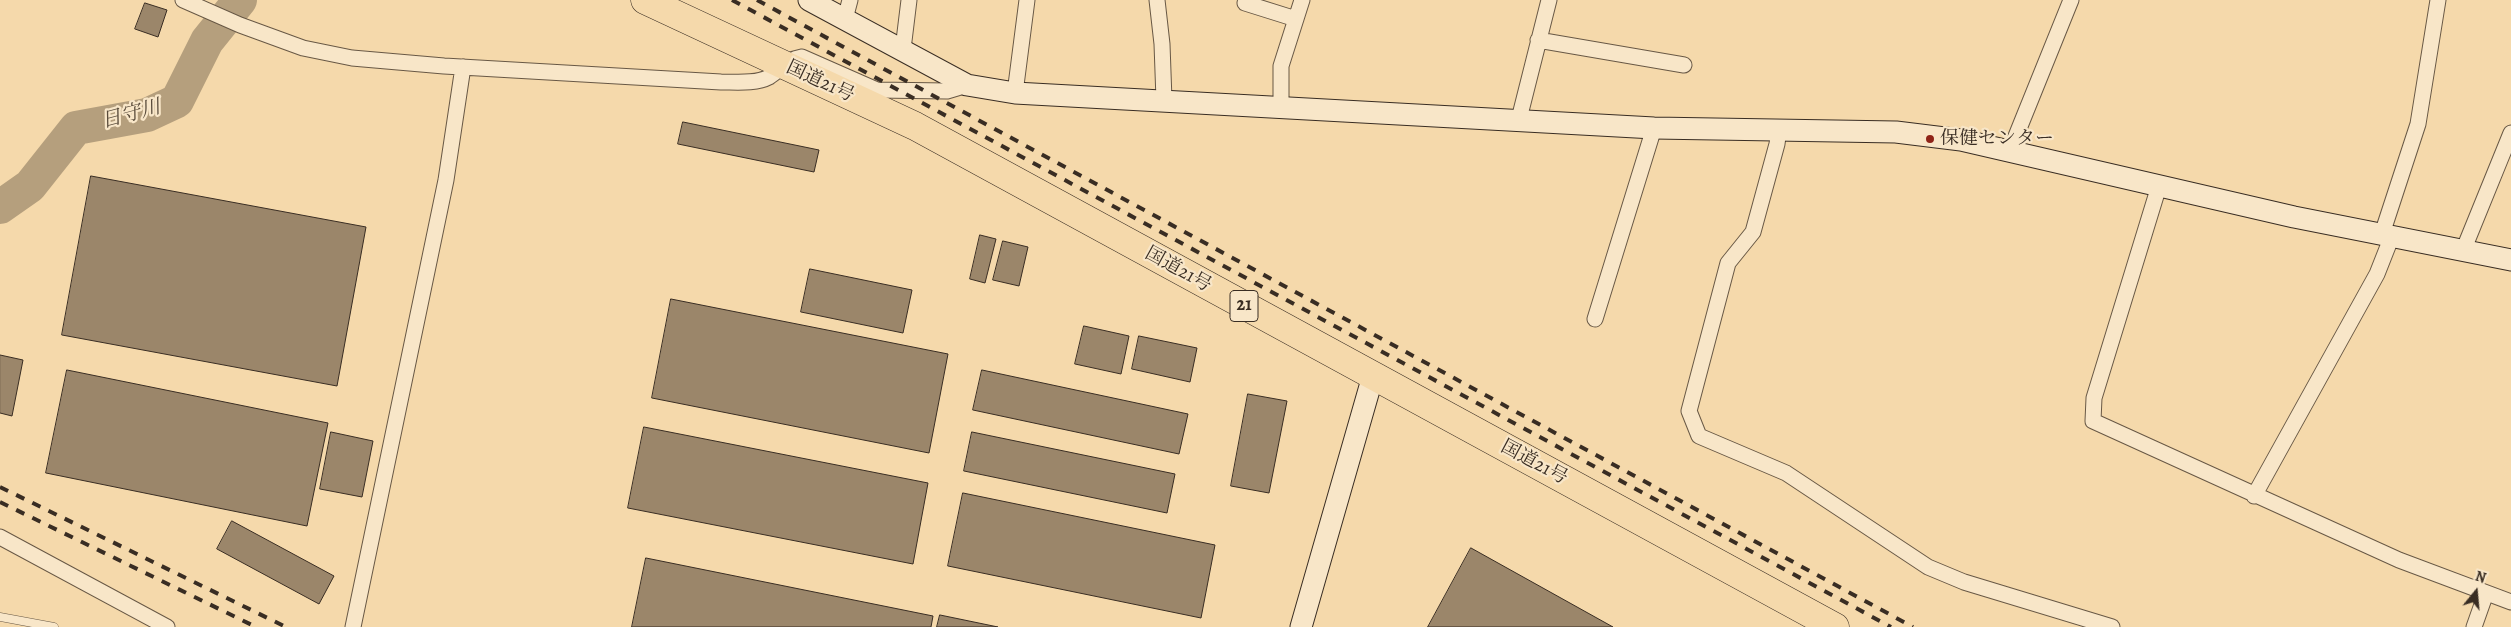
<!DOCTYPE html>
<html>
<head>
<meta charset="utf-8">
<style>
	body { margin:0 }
	#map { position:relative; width:2511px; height:627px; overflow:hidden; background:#f5d9ab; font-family:Alegreya,serif }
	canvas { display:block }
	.north { position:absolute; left:2451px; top:567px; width:50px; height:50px; -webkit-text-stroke:4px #f8e6c8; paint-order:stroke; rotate:17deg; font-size:14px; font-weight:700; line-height:20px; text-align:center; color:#392d23 }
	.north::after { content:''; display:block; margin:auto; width:18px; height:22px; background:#392d23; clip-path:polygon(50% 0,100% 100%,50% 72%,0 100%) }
</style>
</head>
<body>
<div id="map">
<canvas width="2511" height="627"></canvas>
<div class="north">N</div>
</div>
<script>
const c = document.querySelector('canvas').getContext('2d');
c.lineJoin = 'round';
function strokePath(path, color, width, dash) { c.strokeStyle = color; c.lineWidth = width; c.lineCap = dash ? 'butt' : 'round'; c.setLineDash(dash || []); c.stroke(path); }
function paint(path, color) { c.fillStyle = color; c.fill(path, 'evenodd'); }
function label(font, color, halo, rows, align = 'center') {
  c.font = font + ' Alegreya,"Noto Serif JP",serif'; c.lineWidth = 4.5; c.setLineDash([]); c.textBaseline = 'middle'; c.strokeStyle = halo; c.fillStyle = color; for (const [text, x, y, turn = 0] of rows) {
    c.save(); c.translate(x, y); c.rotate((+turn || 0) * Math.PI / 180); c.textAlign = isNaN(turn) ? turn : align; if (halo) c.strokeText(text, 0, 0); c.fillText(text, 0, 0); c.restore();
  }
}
const river = new Path2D(`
	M0 207 30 186 76 128 147 115 177 101 207 41 240 0`);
const building = new Path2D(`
	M145 3 167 10 158 37 135 29Z
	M683 122 819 150 814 172 678 144Z
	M91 176 366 227 337 386 62 335Z
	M980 235 996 239 985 283 970 279Z
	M1003 241 1028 247 1019 286 993 280Z
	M810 269 912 290 903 333 801 312Z
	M671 299 948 354 929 453 652 398Z
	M1084 326 1129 336 1121 374 1075 364Z
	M1139 336 1197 348 1190 382 1132 369Z
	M0 355 23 360 12 416 0 413Z
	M67 370 328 423 307 526 46 473Z
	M982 370 1188 414 1179 454 973 410Z
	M1248 394 1287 401 1269 493 1231 486Z
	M644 427 928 483 913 564 628 508Z
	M331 432 373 441 362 497 320 489Z
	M972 432 1175 474 1167 513 964 471Z
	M963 493 1215 545 1201 618 948 566Z
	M232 521 334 576 319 604 217 549Z
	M1471 548 1613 627H1428Z
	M646 558 933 616 931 627H632Z
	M940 615 998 627H937Z`);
const lane = new Path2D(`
	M0 617 54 627`);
const street = new Path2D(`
	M183 0 240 25 303 48 352 58 444 66 721 82C736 82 756 84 769 77 780 70 788 59 802 57L877 90 947 91 967 85
	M1157 0 1162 44 1164 100
	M1245 3 1296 19
	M845 19 850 0
	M1538 40 1684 65
	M903 49 909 0
	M1015 93 1027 0
	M1281 106V66L1302 0
	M1519 119 1549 0
	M1779 129 1777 144 1753 232 1728 263 1689 411 1699 436 1786 473 1928 567 1964 582 2112 627
	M2010 151 2071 0
	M2159 186 2094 398 2093 421 2399 560 2511 602
	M2382 234 2418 124 2438 0
	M2463 251 2511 133
	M1595 319 1654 128
	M2254 496 2377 274 2392 236
	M0 537 167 627
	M353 627 446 180 463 67
	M2474 627 2486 593`);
const secondary = new Path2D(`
	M809 0 967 85 1015 93 1654 128 1896 132 1961 140 2294 217 2511 260
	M1301 627 1373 376`);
const highway = new Path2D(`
	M645 0 915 126 1835 627`);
const rail = new Path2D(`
	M732 0 1891 627
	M757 0 1913 627
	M0 487 286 627
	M0 502 256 627`);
const markers = [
	[1930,139,5,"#8f2418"]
];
const shields = [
	[1244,306,28]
];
const shieldNames = [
	["21",1244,306]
];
const streetNames = [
	["国道21号",820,82,25],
	["国道21号",1178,270,29],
	["国道21号",1534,463,28]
];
const poiNames = [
	["保健センター",1940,139]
];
const waterNames = [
	["日守川",131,115,-15]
];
strokePath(river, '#b59f7d', 34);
paint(building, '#9b866a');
strokePath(building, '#392d23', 1);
strokePath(lane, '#685845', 9);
strokePath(street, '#685845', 17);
strokePath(secondary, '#392d23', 23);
strokePath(highway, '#392d23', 29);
strokePath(lane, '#f8e6c8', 8);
strokePath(street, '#f8e6c8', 15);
strokePath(secondary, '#f8e6c8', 21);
strokePath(highway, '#f5d9ab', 28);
strokePath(rail, '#392d23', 4, [9, 9]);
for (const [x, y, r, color] of markers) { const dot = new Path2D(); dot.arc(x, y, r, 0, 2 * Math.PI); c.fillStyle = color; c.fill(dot); strokePath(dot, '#f8e6c8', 2); }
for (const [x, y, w] of shields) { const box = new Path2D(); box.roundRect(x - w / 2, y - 15.5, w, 31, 4); c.fillStyle = '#f8e6c8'; c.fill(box); strokePath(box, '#392d23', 1); }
label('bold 18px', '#392d23', null, shieldNames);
label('19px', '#392d23', '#f8e6c8', streetNames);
label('19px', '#392d23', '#f8e6c8', poiNames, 'left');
label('italic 20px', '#584a3a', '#f8e6c8', waterNames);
</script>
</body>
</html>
